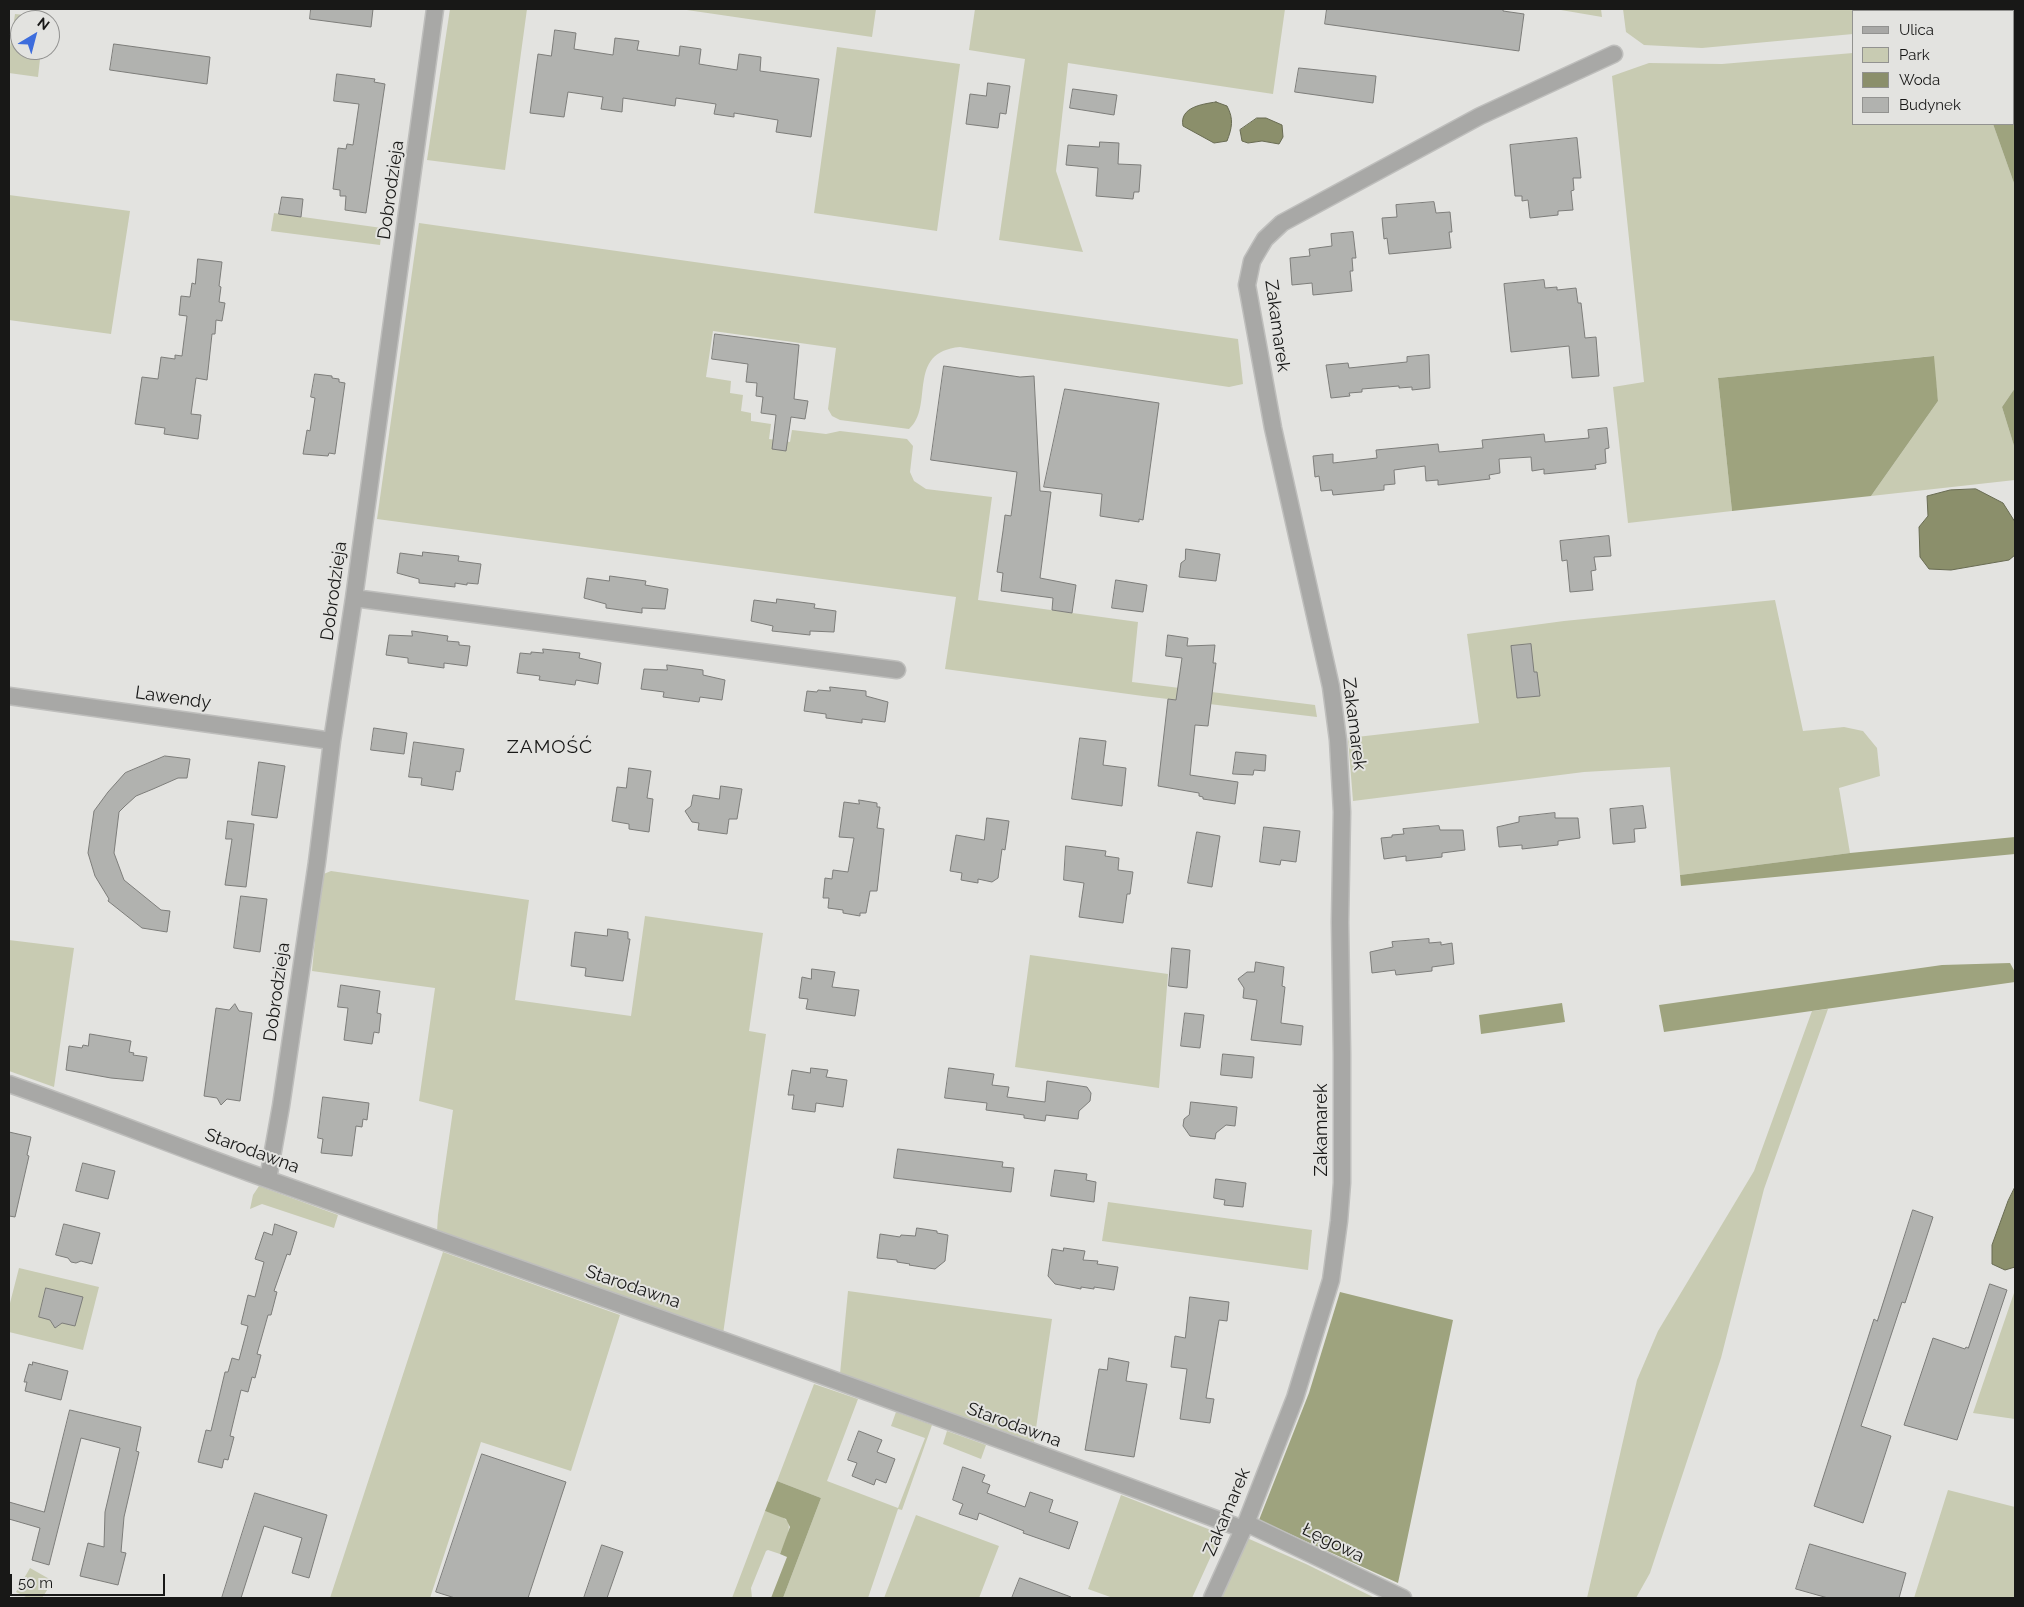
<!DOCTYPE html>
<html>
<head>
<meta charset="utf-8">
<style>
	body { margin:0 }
	#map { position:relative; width:2024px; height:1607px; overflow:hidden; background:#e3e3e0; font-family:Raleway,sans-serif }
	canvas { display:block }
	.frame { position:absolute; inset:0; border:10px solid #181817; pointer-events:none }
	.legend { position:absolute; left:1852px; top:10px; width:162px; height:115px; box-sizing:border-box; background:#e3e3e0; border:1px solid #929290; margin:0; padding:6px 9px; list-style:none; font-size:15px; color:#181817 }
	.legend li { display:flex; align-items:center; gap:10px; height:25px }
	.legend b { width:25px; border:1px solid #929290 }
	.north { position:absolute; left:10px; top:10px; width:50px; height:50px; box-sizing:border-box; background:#e3e3e0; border:1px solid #929290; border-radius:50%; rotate:37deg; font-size:14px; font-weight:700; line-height:20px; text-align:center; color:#181817 }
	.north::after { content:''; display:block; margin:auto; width:18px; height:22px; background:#3d6ddd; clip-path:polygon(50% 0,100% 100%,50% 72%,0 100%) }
	.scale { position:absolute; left:10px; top:1574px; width:155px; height:22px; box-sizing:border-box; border:2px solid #181817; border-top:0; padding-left:6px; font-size:15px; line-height:18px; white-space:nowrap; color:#181817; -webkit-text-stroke:4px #e3e3e0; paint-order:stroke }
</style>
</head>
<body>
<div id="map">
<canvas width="2024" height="1607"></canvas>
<div class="frame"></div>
<ul class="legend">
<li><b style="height:6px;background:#a8a8a6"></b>Ulica</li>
<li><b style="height:14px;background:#c8cbb2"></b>Park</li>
<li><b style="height:14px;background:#8b8f6b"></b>Woda</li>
<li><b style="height:14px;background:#b1b2af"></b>Budynek</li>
</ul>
<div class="north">N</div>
<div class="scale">50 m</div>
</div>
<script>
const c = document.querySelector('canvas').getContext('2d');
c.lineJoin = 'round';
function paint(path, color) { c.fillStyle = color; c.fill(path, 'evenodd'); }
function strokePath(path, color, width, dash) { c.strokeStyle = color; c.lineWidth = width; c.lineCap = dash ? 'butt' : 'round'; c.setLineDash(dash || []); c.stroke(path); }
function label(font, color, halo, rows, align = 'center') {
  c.font = font + ' Raleway,sans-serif'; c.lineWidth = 4; c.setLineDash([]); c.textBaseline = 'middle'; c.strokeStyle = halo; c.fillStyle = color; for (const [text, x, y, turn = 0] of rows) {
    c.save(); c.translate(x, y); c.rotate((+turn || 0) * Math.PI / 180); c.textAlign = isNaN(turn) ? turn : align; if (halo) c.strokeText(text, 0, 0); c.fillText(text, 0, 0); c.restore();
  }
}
const green = new Path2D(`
	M450 9H527L505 170 427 160Z
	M680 9H876L872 37Z
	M975 9H1285L1273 94 1068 63 1056 171 1083 252 999 240 1025 59 969 50Z
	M1555 9H1601L1602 17Z
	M1623 9H2015V20H2013V11H1853V34L1702 48 1644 45 1626 32Z
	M15 14 46 17 45 20H20V50H41L38 77 9 73V54Z
	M837 47 960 64 937 231 814 213Z
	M1853 53V124H1993L2015 186V388L2002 407 2015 449V480L1871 496 1938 401 1933 356 1718 378 1732 511 1628 523 1613 387 1644 382 1612 76 1649 63 1722 64Z
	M9 195 130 211 111 334 9 320Z
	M274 213 382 228 380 245 271 231Z
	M419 223 1238 339 1243 384 1229 387 960 347C905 352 935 407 909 429L840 420 832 416 828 409 836 348 713 331 706 377 731 381 730 393 743 395 741 411 751 413V421L771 424 769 439 790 442 792 430 826 434 840 431 907 439 913 446 910 472 914 481 926 489 992 497 978 600 1138 622 1132 682 1315 705 1317 717 1143 696 945 669 956 597 377 519Z
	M1775 600 1803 731 1844 727 1863 731 1877 748 1880 776 1839 788 1850 853 1680 875 1670 767 1584 772 1353 801 1348 738 1479 723 1467 634 1564 621Z
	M331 871 529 900 515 1000 631 1016 645 916 763 933 749 1031 766 1034 723 1334 437 1231 438 1215 453 1110 419 1101 435 988 312 971 321 875Z
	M9 940 74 948 54 1087 9 1071Z
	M1030 955 1168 974 1159 1088 1015 1067Z
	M1828 1009 1764 1189 1721 1358 1650 1573 1636 1598H1587L1637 1380 1658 1331 1754 1171 1812 1011Z
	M259 1186 338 1215 334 1228 262 1204 250 1209 253 1195Z
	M1108 1202 1312 1230 1308 1270 1102 1241Z
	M443 1252 620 1315 571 1471 481 1442 430 1598H330Z
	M19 1268 99 1287 83 1350 9 1332V1307Z
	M2015 1290V1419L1973 1413Z
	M848 1291 1052 1319 1034 1442 840 1374Z
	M814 1384 858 1399 827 1481 898 1508 925 1438 891 1426 896 1412 932 1425 902 1510 898 1509 868 1598H783L821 1498 777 1481Z
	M947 1431 986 1445 981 1459 943 1444Z
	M1948 1490 2015 1507V1598H1914Z
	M1121 1495 1221 1534 1192 1598H1113L1088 1589Z
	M765 1511C771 1513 780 1515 785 1519 795 1525 783 1546 780 1554L768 1550 766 1551 751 1588 752 1598H732Z
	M916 1515 999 1546 979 1598H884Z
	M1247 1538 1306 1564 1375 1598H1221Z
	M30 1568 53 1581 42 1598H28L16 1592Z`);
const forest = new Path2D(`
	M2015 39V186L1993 124H2013V40Z
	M1934 356 1938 401 1871 496 1732 511 1718 378Z
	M2015 388V449L2002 407Z
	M2015 837V854L1681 886 1680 875 1850 853Z
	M2010 963 2015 972V982L1664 1032 1659 1005 1942 965Z
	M1562 1003 1565 1022 1481 1034 1479 1015Z
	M1340 1292 1453 1320 1398 1583 1259 1520 1309 1393Z
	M777 1481 821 1498 783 1598H771L787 1557 780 1554 790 1527 786 1519 765 1511Z`);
const water = new Path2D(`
	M1216 102 1227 106C1234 119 1232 128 1227 141L1214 143 1183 126C1179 107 1203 104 1216 102Z
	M1257 118H1266L1282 125 1283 137 1279 144 1262 141 1248 143 1242 141 1240 130Z
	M1976 489 2003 503 2015 522V555L2009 560 1951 570 1929 569 1920 557 1919 527 1928 516 1927 496 1950 490Z
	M2015 1187V1267L2005 1270 1992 1264V1245L2008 1201Z`);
const building = new Path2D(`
	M311 9H373L371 27 310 19Z
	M1327 9H1503V11L1524 14 1519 51 1325 24Z
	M555 30 576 33 574 49 613 55 615 38 639 41 637 50 679 56 680 46 701 49 699 64 737 70 739 54 761 57 760 71 819 79 811 137 776 132 778 120 734 113V117L714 114 716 104 676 98 675 106 623 98 622 112 601 109 603 97 568 92 564 117 530 113 538 54 551 56Z
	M114 44 210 57 207 84 110 70Z
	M1299 68 1376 76 1373 103 1295 92Z
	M337 74 375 79 374 82 385 84 366 213 345 210 346 196H340V190L333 189 338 148 346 149 347 144 353 145 359 104 334 101Z
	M988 83 1010 86 1006 114 1000 113 998 128 966 124 970 94 986 96Z
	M1073 89 1117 95 1114 115 1070 108Z
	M1577 138 1581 178H1573L1574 190 1571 191 1573 210 1558 211V215L1530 218 1528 200 1522 201V196H1515L1510 145Z
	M1100 142 1119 143 1118 164 1141 165 1139 192H1134L1133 199 1096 196 1098 168 1066 165 1068 145 1099 147Z
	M282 197 303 199 301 217 279 214Z
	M1434 202 1436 213 1450 212 1452 232H1449L1451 248 1389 254 1387 238 1384 239 1382 218 1397 217 1396 205Z
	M1353 232 1356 258H1352L1353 271H1350L1352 291 1313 295 1312 283 1292 285 1290 258 1310 256 1309 249 1332 246 1331 234Z
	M198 259 222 262 219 286 221 287 219 302 225 303 222 321 216 320 215 334H212L207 380 196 378 191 414 201 415 198 439 164 434 165 428 135 424 142 377 158 379 161 357 175 359V355L182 356 187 316 179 315 181 296 190 297 192 283 195 284Z
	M1544 280 1545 288 1557 287V290L1576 288 1578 303H1581L1585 338 1596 337 1599 376 1572 378 1569 346 1511 352 1504 284Z
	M715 334 799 345 794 399 808 401 805 419 791 417 786 451 772 449 776 415 761 413 763 397 756 396 757 383 746 382 748 364 712 359Z
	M1429 355 1430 388 1412 390V387L1399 388V386L1362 389V392L1349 393 1350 396 1331 398 1326 365 1348 363 1349 368 1407 362V357Z
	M944 366 1020 377 1034 376 1040 491 1051 492 1040 578 1076 585 1072 613 1052 610 1053 598 1001 591 1003 573 997 572 1003 531 1005 515 1011 516 1017 472 931 460Z
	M315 374 332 376V378L339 379V382L345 383 335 454 329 453 328 456 303 454 307 430 310 431 315 398 311 397Z
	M1065 389 1159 403 1143 520 1139 519V522L1100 516 1102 494 1044 487Z
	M1607 428 1609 448 1605 449 1606 463 1595 465 1596 469 1544 474V469L1532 471 1531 457 1499 459 1500 473 1489 475 1490 479 1438 485V480L1426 481 1425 466 1394 470 1395 484 1384 485V490L1333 495 1332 490 1321 491 1319 476 1315 477 1313 456 1333 454V463L1377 458 1376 450 1438 444 1439 452 1483 448 1482 440 1544 434 1545 442 1589 438 1588 430Z
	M1609 536 1611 556 1594 557 1596 570 1591 571 1593 590 1570 592 1567 560 1562 561 1560 541Z
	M1186 549 1220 554 1216 581 1179 577 1181 563 1185 560Z
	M423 552 459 556 458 561 481 564 478 584 467 583V585L455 583V587L419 583V579L397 573 400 553 422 556Z
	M610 576 646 581 645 585 668 589 665 609 642 608V613L606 608V604L584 598 587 578 609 581Z
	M1116 580 1147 585 1143 612 1112 608Z
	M777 599 815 604 814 608 836 611 834 632 810 631V635L772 631 773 626 751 621 754 600 776 603Z
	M412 631 448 636 447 641 459 642V645L470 646 467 666 444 663V668L408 663V658L386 655 389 635 412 636Z
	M1168 635 1188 638 1187 646 1215 645 1213 663H1216L1208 726 1195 725 1190 775 1238 782 1235 804 1203 799V797L1199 796V793L1158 786 1168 699 1176 700 1182 658 1166 656Z
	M1531 644 1534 672H1537L1540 696 1517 698 1511 646Z
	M543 649 580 653 579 658 601 663 598 684 576 680 575 685 539 680 540 676 517 673 520 653 531 654V652L543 653Z
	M667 665 703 670V675L725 680 722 700 700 697 699 702 663 697 664 692 641 689 644 669 667 670Z
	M830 687 866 691V696L888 702 885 722 862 719V723L826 718V714L804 711 807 691 817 692 818 690 830 691Z
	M374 728 407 733 404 754 371 750Z
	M1080 738 1106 741 1103 765 1126 768 1122 806 1072 799Z
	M414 742 464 749 460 772 456 771 453 790 421 785 422 778 409 777Z
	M1236 752 1266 755 1265 771 1254 770 1253 775 1233 774Z
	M165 756 190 759 187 778H178L153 789 136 796 125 806 119 812 114 853 124 880 161 910 170 911 167 932 142 928 108 901 109 899 95 876 88 853 94 811 108 792 125 773Z
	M259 762 285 766 277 818 252 815Z
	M629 768 651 771 647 798 653 799 649 832 629 829V824L612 821 617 787 626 788Z
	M721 786 742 789 737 819H729L727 834 698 830 699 823 692 822 685 811 691 806 693 795 719 799Z
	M859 800 877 803V807H880L877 828 884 829 877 891H870L866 913H860V916L843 913V910L828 908 829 898H823L825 878 832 879 833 870 848 872 854 838 839 837 844 802 859 804Z
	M1643 806 1646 828 1634 829 1635 842 1613 844 1610 809Z
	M1555 813V818H1578L1580 838 1558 841V845L1522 849V845L1499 847 1497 827 1519 822V817Z
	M987 818 1009 821 1005 850 1002 849 998 878 992 882 978 879V883L961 880 962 873 950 871 956 835 984 840Z
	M228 821 254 824 246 887 225 885 232 839H226Z
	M1439 826 1440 830H1463L1465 850 1442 853V857L1406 861V856L1384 859 1381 838 1392 837V835L1404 834 1403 829Z
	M1264 827 1300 831 1296 862 1281 860 1280 865 1260 862Z
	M1197 832 1220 836 1212 887 1188 883Z
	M1066 846 1106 851 1105 856 1119 858 1118 870 1133 872 1130 894H1127L1123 923 1079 917 1084 883 1064 880Z
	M241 896 267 899 260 952 234 948Z
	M608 929 628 932V939H630L623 981 585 976 586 968 571 966 575 932 607 936Z
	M1429 939V943L1441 942V945L1452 943 1454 964 1432 967V971L1396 975 1395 970 1372 973 1370 952 1393 947 1392 942Z
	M1172 948 1190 950 1187 988 1169 986Z
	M1256 962 1284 967 1282 986 1285 987 1281 1022V1023L1303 1026 1301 1045 1251 1040 1257 1000 1243 998 1244 988 1238 979 1247 972H1254Z
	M812 969 835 972 832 987 859 990 855 1016 806 1009 808 999 799 998 802 977 811 979Z
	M341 985 380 991 377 1013 381 1014 379 1033 374 1032 372 1044 344 1040 348 1008 338 1007Z
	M235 1004 239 1011 252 1013 244 1072 240 1101 227 1099 221 1105 217 1098 204 1096 212 1037 216 1008 229 1010Z
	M1185 1013 1204 1015 1200 1048 1181 1046Z
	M90 1034 131 1041 129 1052 134 1053 133 1055 147 1057 143 1081 111 1078 66 1070 69 1046 82 1048 83 1045 88 1046Z
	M1223 1054 1254 1057 1252 1078 1221 1075Z
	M811 1068 828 1070 826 1077 847 1080 843 1107 816 1103 815 1112 792 1109 794 1095H788L792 1070 810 1073Z
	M949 1068 994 1074 992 1085 1009 1087 1007 1097 1045 1102 1047 1081 1087 1087 1091 1093 1090 1101 1079 1111 1078 1119 1046 1115 1045 1121 1024 1118V1115L986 1110 987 1103 945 1098Z
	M323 1097 369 1103 367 1120 363 1119 362 1127 356 1126 352 1156 321 1153 323 1139 318 1138Z
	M1191 1102 1237 1107 1235 1126 1226 1125 1216 1133 1215 1139 1190 1136 1183 1126 1184 1119 1189 1115Z
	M9 1132 31 1137 27 1155 29 1156 15 1217 9 1216Z
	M898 1149 1003 1162 1002 1167 1014 1168 1011 1192 894 1178Z
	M83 1163 115 1171 108 1199 76 1191Z
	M1055 1170 1087 1174 1086 1180 1096 1182 1094 1202 1051 1196Z
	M1216 1179 1246 1183 1243 1207 1224 1205 1225 1200 1214 1198Z
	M1913 1210 1933 1217 1905 1303 1902 1302 1861 1426 1891 1436 1863 1523 1814 1506 1874 1319 1877 1321Z
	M64 1224 100 1233 92 1264 81 1261 76 1263 71 1262 68 1258 56 1255Z
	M275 1224 297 1232 290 1255 287 1254 274 1291 277 1292 271 1315H268L257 1354 261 1355 255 1378 252 1377 248 1392 241 1390 230 1436 234 1437 228 1460 224 1459 222 1468 198 1462 206 1430 211 1431 225 1372H228L232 1358 239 1360 248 1326 241 1324 248 1295 255 1297 264 1262 255 1259 264 1232 272 1235Z
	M917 1228 937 1231V1233L948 1235 945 1261 935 1269 909 1265 910 1264 897 1262V1260L877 1258 880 1234 900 1237 901 1235 915 1236Z
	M1064 1248 1085 1251 1083 1260 1098 1261 1097 1264 1118 1267 1114 1290 1094 1287V1289L1081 1287V1289L1055 1284 1048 1276 1052 1249 1063 1251Z
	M1990 1284 2007 1290 1957 1440 1904 1425 1933 1338 1965 1349 1966 1347 1968 1348Z
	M46 1288 83 1297 75 1326 62 1323 55 1328 50 1320 39 1317Z
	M1190 1297 1229 1302 1227 1321 1219 1320 1206 1398 1214 1399 1210 1423 1180 1419 1187 1369 1171 1367 1175 1336 1185 1338Z
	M1109 1358 1129 1362 1126 1381 1147 1384 1134 1457 1085 1450 1099 1369 1107 1370Z
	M33 1362 68 1371 61 1400 25 1391 27 1382H24L29 1364 32 1365Z
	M70 1410 141 1427 136 1451 139 1452 124 1517 121 1552 126 1553 118 1585 80 1576 88 1543 104 1547 105 1512 120 1448 81 1438 49 1565 32 1560 40 1528 9 1519V1502L44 1512Z
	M859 1431 882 1440 877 1452 895 1459 886 1483 876 1479 874 1485 852 1476 857 1463 848 1460Z
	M482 1454 566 1482 528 1598H455L436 1592Z
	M963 1467 985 1475 982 1482 990 1485 987 1493 1025 1507 1030 1492 1053 1500 1049 1512 1078 1522 1069 1549 1023 1533 1024 1531 979 1513 977 1520 959 1514 963 1504 953 1500Z
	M255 1493 327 1515 309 1578 292 1573 302 1538 264 1526 241 1598H222Z
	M1810 1544 1906 1573 1899 1598H1828L1796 1589Z
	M602 1545 623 1552 607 1598H584Z
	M1020 1578 1071 1597V1598H1012Z`);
const minor = new Path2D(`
	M354 598 897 670
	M9 696 332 741
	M9 1084C90 1112 169 1144 250 1173 581 1291 914 1406 1243 1529
	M268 1179 281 1106 317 862 332 741 354 598 435 9
	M1246 1523 1403 1598
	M1212 1598 1246 1523 1295 1398 1331 1280 1339 1221 1342 1183V1054L1340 922 1342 812 1338 740 1331 687 1273 428 1247 285 1252 261 1259 249 1265 239 1282 223 1480 116 1614 54`);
const streetNames = [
	["Dobrodzieja",391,190,-82],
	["Zakamarek",1277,326,82],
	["Dobrodzieja",334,591,-82],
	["Lawendy",173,698,8],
	["Zakamarek",1354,724,83],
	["Dobrodzieja",277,992,-82],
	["Zakamarek",1322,1130,-90],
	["Starodawna",252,1151,20],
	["Starodawna",633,1287,19],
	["Starodawna",1014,1425,20],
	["Zakamarek",1227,1512,-67],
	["Łęgowa",1333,1543,26]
];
const neighbourhoodNames = [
	["ZAMOŚĆ",550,747]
];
paint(green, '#c8cbb2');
paint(forest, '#9ea37e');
paint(water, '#8b8f6b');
strokePath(water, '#686b52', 1);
paint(building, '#b1b2af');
strokePath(building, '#7d7d7a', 1);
strokePath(minor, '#bebebc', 19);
strokePath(minor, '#a8a8a6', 16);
label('18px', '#181817', '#e3e3e0', streetNames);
c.letterSpacing = '1px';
label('19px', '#181817', '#e3e3e0', neighbourhoodNames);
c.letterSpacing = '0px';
</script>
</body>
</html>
